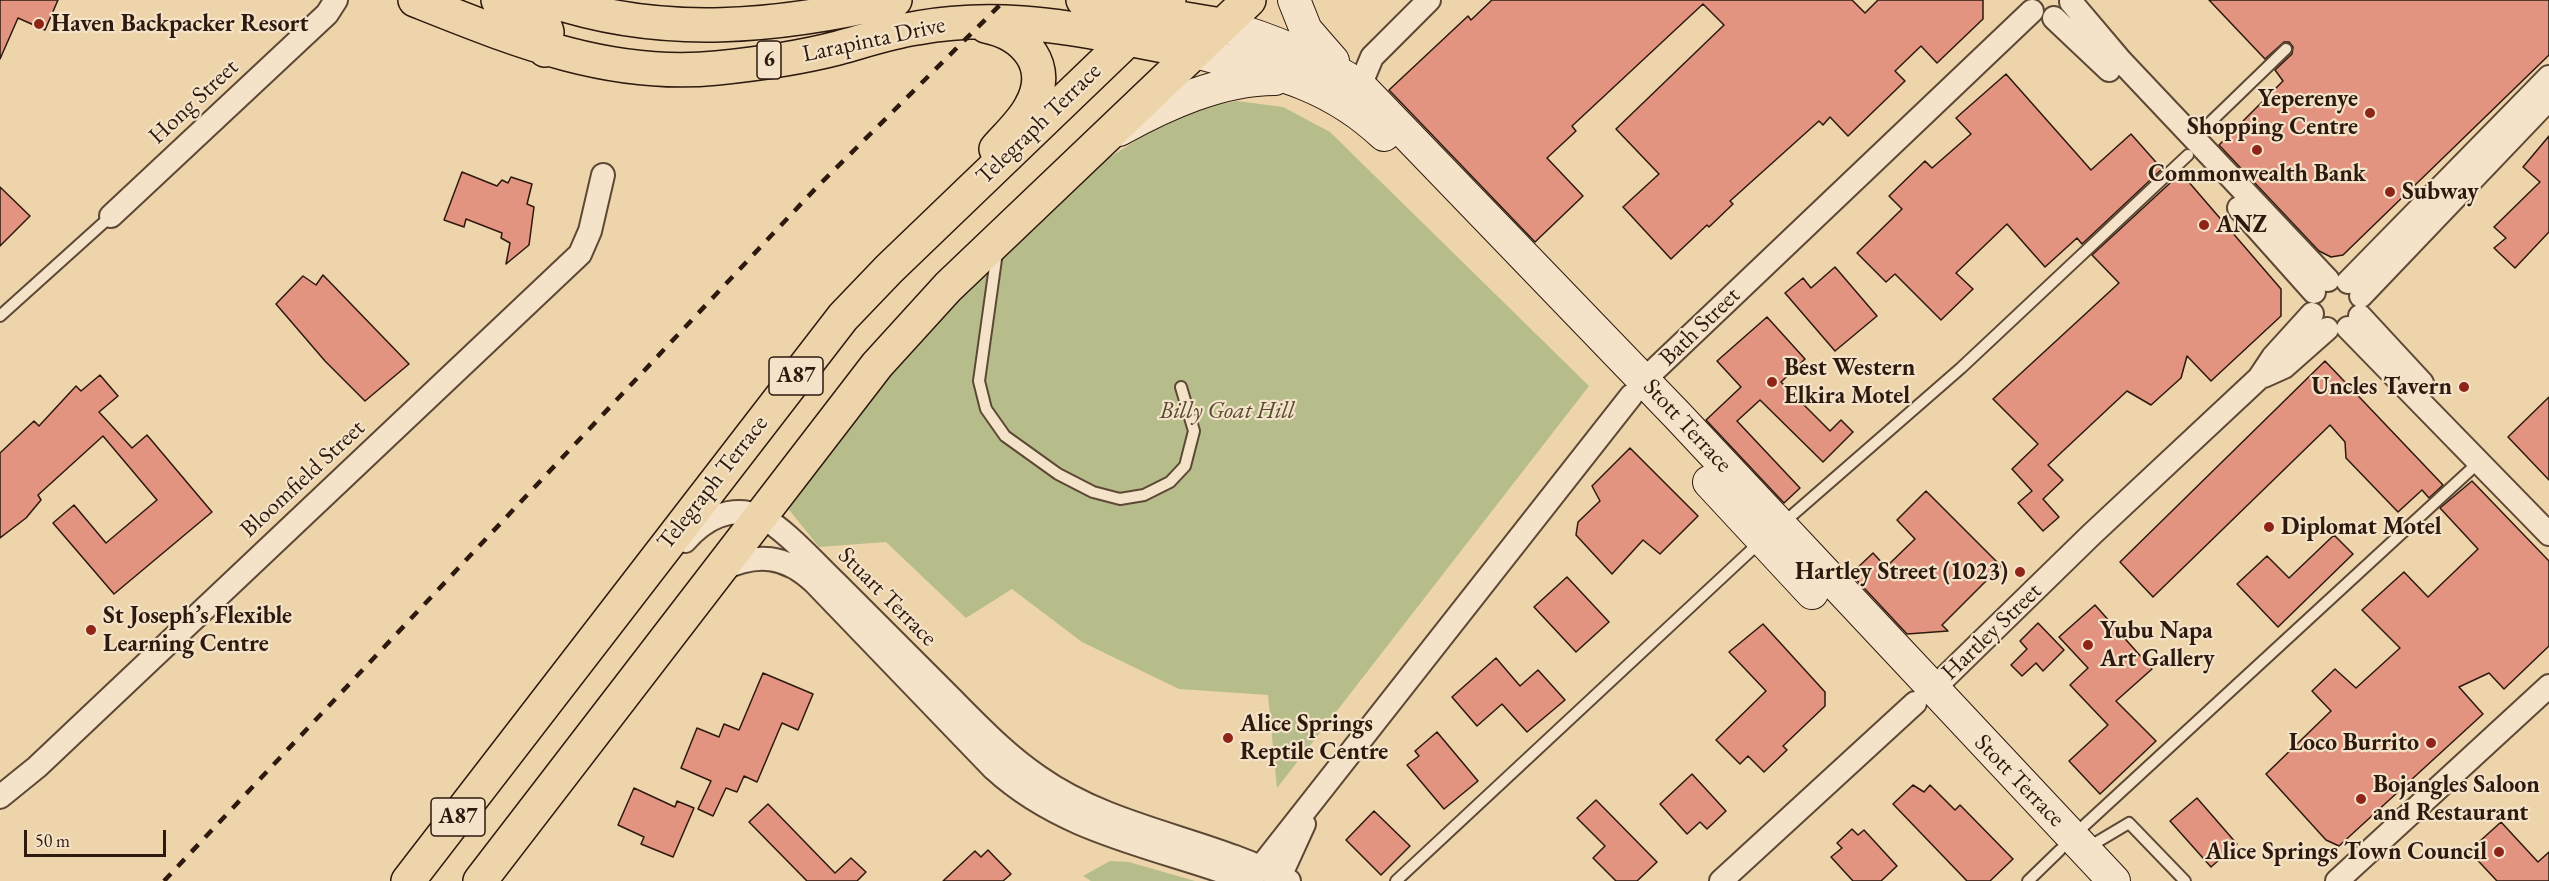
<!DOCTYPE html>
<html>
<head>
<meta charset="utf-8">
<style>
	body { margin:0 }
	#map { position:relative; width:2549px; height:881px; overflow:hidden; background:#eed4aa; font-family:"EB Garamond",serif }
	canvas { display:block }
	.scale { position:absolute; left:24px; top:830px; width:142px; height:27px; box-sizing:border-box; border:3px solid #2d190e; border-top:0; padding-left:8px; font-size:18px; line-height:21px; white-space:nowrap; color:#2d190e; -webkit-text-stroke:4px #f4e3c8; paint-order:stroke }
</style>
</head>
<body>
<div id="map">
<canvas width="2549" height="881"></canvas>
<div class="scale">50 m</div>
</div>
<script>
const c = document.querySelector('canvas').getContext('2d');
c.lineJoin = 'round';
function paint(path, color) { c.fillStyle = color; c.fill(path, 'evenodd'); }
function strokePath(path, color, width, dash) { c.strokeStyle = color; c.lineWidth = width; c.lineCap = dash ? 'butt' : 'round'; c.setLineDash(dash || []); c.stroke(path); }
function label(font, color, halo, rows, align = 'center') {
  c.font = font + ' "EB Garamond",serif'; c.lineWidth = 4.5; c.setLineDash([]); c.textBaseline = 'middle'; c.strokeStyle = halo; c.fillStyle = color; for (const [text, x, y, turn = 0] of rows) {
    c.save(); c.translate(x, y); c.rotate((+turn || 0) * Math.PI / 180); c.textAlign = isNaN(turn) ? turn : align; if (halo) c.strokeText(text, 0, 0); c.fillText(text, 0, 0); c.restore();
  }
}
const green = new Path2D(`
	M1237 101 1283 107 1330 132 1589 386 1277 788 1268 695 1179 689 1082 642 1012 589 966 618 886 542 819 547 786 506 852 400 1099 164 1183 111Z
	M1110 861 1129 862 1195 881H1091L1083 876Z`);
const building = new Path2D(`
	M0 0H58L45 30 18 18 0 59Z
	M1492 0H1852L1865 13 1878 0H1983V19L1937 63 1921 46 1895 71 1905 81 1848 136 1830 117 1823 125 1819 121 1730 201 1733 204 1709 227 1707 225 1671 259 1623 207 1659 174 1616 129 1724 25 1703 4 1572 126 1576 131 1547 158 1583 196 1535 242 1389 90 1468 16 1471 20Z
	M2209 0H2549V55L2343 255 2331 257 2319 251 2219 145 2283 81 2275 70 2292 54 2293 47 2289 42H2284L2265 59Z
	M2006 74 2091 170 2131 134 2162 169 2082 244 2077 238 2045 267 2007 224 1956 273 1973 289 1941 320 1895 274 1886 282 1857 253 1902 209 1889 196 1925 161 1932 168 1971 134 1956 118Z
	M2549 136V232L2515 268 2494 248 2506 238 2494 227 2540 182 2523 167Z
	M462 172 497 186 502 180 508 183 511 177 532 184 527 204 534 207 529 245 506 264 510 243 501 238 502 233 466 219 464 227 444 220Z
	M2181 173 2281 289V316L2211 381 2187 356 2181 378 2151 405 2127 391 2048 465 2063 480 2043 499 2059 517 2043 531 2018 503 2032 491 2012 469 2038 444 1993 399 2119 283 2092 255Z
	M0 187 30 216 0 246Z
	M1835 267 1877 316 1835 351 1785 293 1803 278 1811 288Z
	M323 275 409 364 365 401 325 361 276 304 303 276 316 285Z
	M1767 317 1805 359 1781 382 1830 431 1841 420 1853 432 1823 462 1760 400 1737 421 1800 488 1784 503 1706 420 1741 387 1717 361Z
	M2325 361 2443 485 2429 498 2422 490 2398 512 2346 458 2345 442 2330 425 2153 597 2120 562Z
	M100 375 118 396 99 412 132 448 147 435 212 512 114 594 53 523 74 505 106 543 157 500 103 436 38 495 41 500 26 518 0 538V453L34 421 39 426 76 386 81 391Z
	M2549 397V480L2508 437Z
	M1630 448 1698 516 1660 554 1643 540 1612 574 1576 535 1578 522 1600 501 1592 486Z
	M2472 481 2549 561V646L2504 689 2489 673 2459 687 2483 714 2339 846 2326 840 2266 774 2331 711 2312 691 2335 669 2356 688 2400 648 2362 610 2404 572 2428 597 2478 549 2440 508Z
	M1926 491 2001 566 1942 625 1948 631 1907 634 1851 574 1873 553 1886 567 1915 539 1897 520Z
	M2334 535 2353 554 2278 627 2237 584 2267 556 2289 578Z
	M1567 577 1609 622 1576 652 1534 607Z
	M2095 605 2152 669 2116 701 2156 741 2100 794 2069 761 2108 725 2070 685 2088 668 2059 637Z
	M2038 623 2064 650 2043 671 2036 663 2022 676 2011 665 2027 649 2020 641Z
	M1763 624 1825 692V706L1783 746 1787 750 1764 772 1748 756 1740 764 1716 740 1766 691 1729 652Z
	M1496 658 1520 686 1538 670 1565 700 1527 732 1502 704 1477 726 1452 697Z
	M763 673 813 694 798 730 782 723 757 782 744 776 737 792 726 788 713 816 698 809 711 781 681 768 697 728 719 737 724 724 739 730Z
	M1437 732 1478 781 1444 809 1407 765 1419 756 1415 751Z
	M1692 774 1726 811 1707 829 1700 822 1687 834 1660 804Z
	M1913 785 1924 792 1930 785 1955 810 1960 805 2013 859 1990 881H1967L1893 804Z
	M634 788 675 807 677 801 694 808 673 857 641 844 644 837 618 825Z
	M2197 798 2237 844 2211 867 2170 821Z
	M1596 800 1657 862 1637 881H1616L1593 858 1605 846 1577 818Z
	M768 804 835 873 851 858 866 872 857 881H807L749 822Z
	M1374 811 1410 846 1381 875 1346 840Z
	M2501 822 2538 862 2549 852V881H2497L2469 851Z
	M1852 829 1858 835 1864 830 1897 866 1881 881H1853L1831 857 1842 848 1837 843Z
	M988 850 1011 874 1003 881H943L975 851 981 857Z`);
const service = new Path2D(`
	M2194 138 2286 49
	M997 252 979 381 986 409 1005 436 1058 474 1093 492 1120 499 1144 495 1170 482 1185 466 1194 431 1181 387
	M0 316 111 216
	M1782 524 1961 368 2188 155
	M2075 834 2479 462
	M2087 848 2129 823 2185 881
	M1396 881 1760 542
	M2028 881 2060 850`);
const minor = new Path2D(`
	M2071 2 2121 61 2328 280
	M2054 18 2109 70
	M1360 86 1372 57 1429 0
	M2239 208 2314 292
	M111 216 327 14 336 0
	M2348 282 2549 77
	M2361 296 2549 99
	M2360 316 2422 383
	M2348 328 2549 534
	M2264 376 2284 367 2327 329
	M1644 380 2032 11
	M685 541C704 519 731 504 761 517 782 526 818 566 836 583 873 620 911 658 948 695 977 724 1005 754 1039 777 1114 830 1210 838 1289 881
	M720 570C757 552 786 555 815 583L994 769C1066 835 1160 847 1249 881
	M1932 690 2091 535 2259 378 2273 357 2312 314
	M0 797 37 767 580 254 590 231 603 175
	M1252 878 1631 396
	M1278 881 1304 824
	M1721 881 1915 703
	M2337 881 2549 686`);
const secondary = new Path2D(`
	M1294 0 1306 30 1333 61
	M1221 25C1271 39 1315 57 1360 86L1678 416 2114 881
	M1195 52C1268 71 1327 81 1384 135
	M1119 130C1166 104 1221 79 1275 79
	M1709 482 1812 593`);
const primary = new Path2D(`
	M415 0C513 39 609 79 717 68 757 64 799 58 838 48 864 41 890 32 917 28 988 15 1057 24 1128 39
	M498 0 525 11 544 23 547 32 545 50
	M549 0C663 39 780 27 895 0
	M1083 0 1155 14
	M986 26C1025 34 1053 66 1031 106 1023 122 1008 135 996 149`);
const trunk = new Path2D(`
	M1155 14 1221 25
	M1128 39 1195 52
	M408 881 843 317 889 269 1169 0
	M480 881 877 365 948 287 1249 0`);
const rail = new Path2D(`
	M164 881 816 188 1005 0`);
const markers = [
	[39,24,6,"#8f2418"],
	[2370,113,6,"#8f2418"],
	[2257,150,6,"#8f2418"],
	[2390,192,6,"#8f2418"],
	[2204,225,6,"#8f2418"],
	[1772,382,6,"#8f2418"],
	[2464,387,6,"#8f2418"],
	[2269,527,6,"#8f2418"],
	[2020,572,6,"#8f2418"],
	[91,630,6,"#8f2418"],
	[2088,645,6,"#8f2418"],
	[1228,738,6,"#8f2418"],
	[2431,743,6,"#8f2418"],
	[2361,799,6,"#8f2418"],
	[2499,852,6,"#8f2418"]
];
const shields = [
	[769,60,24],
	[796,376,54],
	[458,817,54]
];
const shieldNames = [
	["6",769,60],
	["A87",796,376],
	["A87",458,817]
];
const poiNames = [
	["Haven Backpacker Resort",51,24],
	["Yeperenye",2358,99,"right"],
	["Shopping Centre",2358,127,"right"],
	["Commonwealth Bank",2257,174,"center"],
	["Subway",2402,192],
	["ANZ",2216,225],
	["Best Western",1784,368],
	["Elkira Motel",1784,396],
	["Uncles Tavern",2452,387,"right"],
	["Diplomat Motel",2281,527],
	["Hartley Street (1023)",2008,572,"right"],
	["St Joseph’s Flexible",103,616],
	["Learning Centre",103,644],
	["Yubu Napa",2100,631],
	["Art Gallery",2100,659],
	["Alice Springs",1240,724],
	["Reptile Centre",1240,752],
	["Loco Burrito",2419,743,"right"],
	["Bojangles Saloon",2373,785],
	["and Restaurant",2373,813],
	["Alice Springs Town Council",2487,852,"right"]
];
const streetNames = [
	["Larapinta Drive",874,40,-12],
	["Hong Street",194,102,-43],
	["Telegraph Terrace",1039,124,-44],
	["Bath Street",1700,327,-44],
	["Stott Terrace",1687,426,47],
	["Bloomfield Street",303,479,-43],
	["Telegraph Terrace",713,483,-52],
	["Stuart Terrace",887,597,45],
	["Hartley Street",1992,632,-44],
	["Stott Terrace",2019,781,46]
];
const parkNames = [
	["Billy Goat Hill",1227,411]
];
paint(green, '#b6bd8a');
paint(building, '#e39481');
strokePath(building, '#2d190e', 1.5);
strokePath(service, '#5d4835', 14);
strokePath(minor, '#5d4835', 26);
strokePath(secondary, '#2d190e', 34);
strokePath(primary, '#2d190e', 36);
strokePath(trunk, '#2d190e', 36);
strokePath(service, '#f4e3c8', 10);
strokePath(minor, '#f4e3c8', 22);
strokePath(secondary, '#f4e3c8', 32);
strokePath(primary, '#eed4aa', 33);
strokePath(trunk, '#eed4aa', 33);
strokePath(rail, '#2d190e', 4.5, [10, 10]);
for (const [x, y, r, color] of markers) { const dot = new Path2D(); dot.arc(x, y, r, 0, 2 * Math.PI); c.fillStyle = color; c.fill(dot); strokePath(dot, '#f4e3c8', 2); }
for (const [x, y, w] of shields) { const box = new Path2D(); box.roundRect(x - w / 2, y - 19, w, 38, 4.5); c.fillStyle = '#f4e3c8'; c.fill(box); strokePath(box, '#2d190e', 1.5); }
label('bold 22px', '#2d190e', null, shieldNames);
label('bold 24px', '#2d190e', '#f4e3c8', poiNames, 'left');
label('24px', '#2d190e', '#f4e3c8', streetNames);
label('italic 24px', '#564a33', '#f4e3c8', parkNames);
</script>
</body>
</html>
